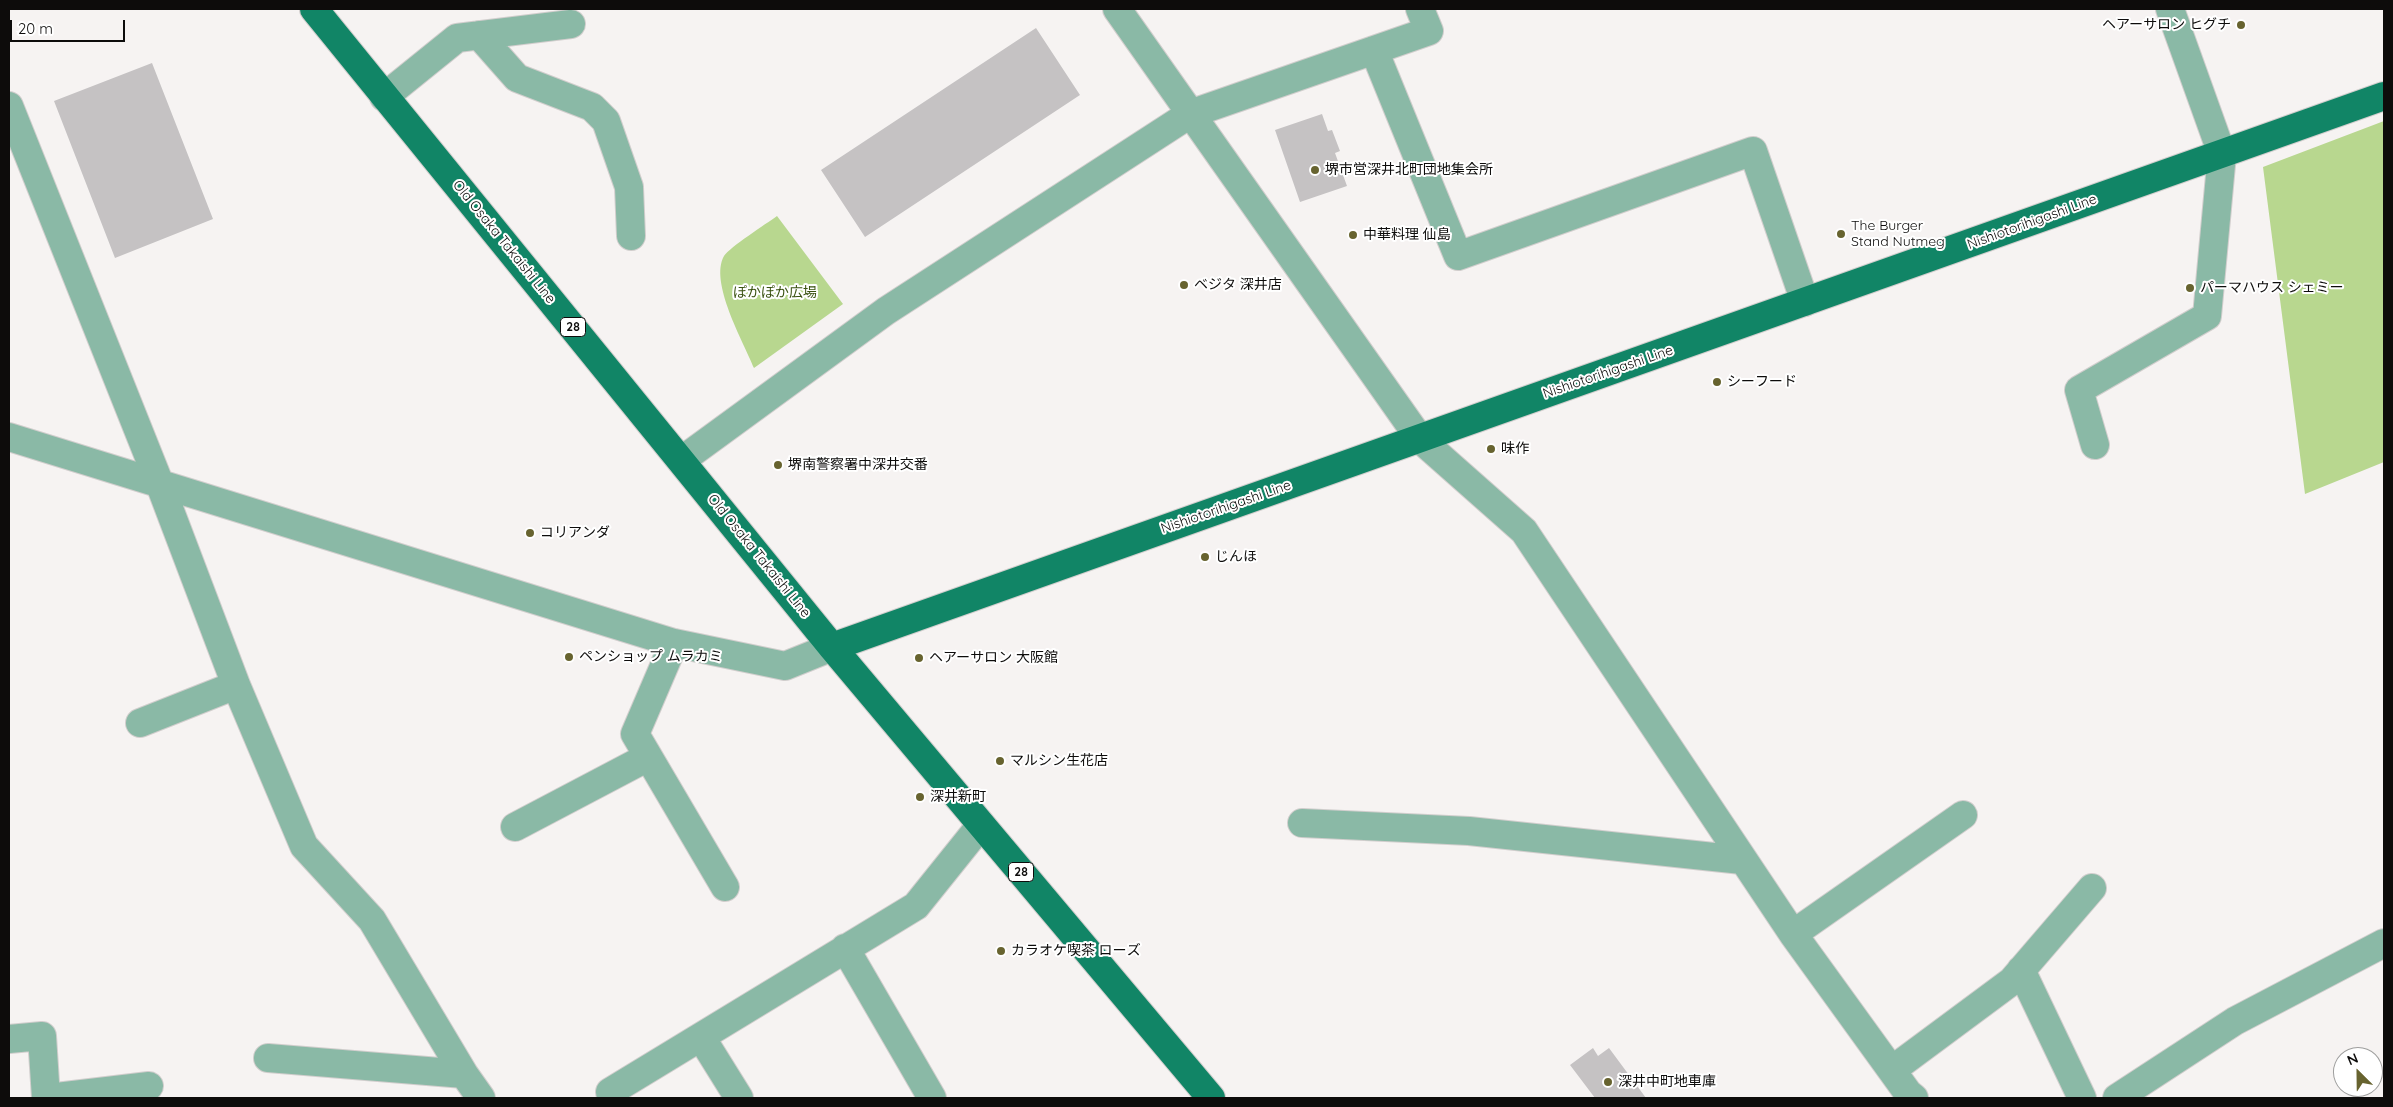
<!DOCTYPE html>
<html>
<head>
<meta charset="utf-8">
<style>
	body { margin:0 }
	#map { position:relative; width:2393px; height:1107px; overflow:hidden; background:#f6f3f2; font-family:Quicksand,sans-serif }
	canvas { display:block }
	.frame { position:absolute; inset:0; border:10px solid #0d0c0b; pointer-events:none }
	.north { position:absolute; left:2333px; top:1047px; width:50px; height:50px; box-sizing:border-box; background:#fff; border:1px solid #9e9e9d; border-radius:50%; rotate:337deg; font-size:14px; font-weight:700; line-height:20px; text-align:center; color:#0d0c0b }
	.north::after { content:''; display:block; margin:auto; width:18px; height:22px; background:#67632f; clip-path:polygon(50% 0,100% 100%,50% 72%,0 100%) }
	.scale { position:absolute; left:10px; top:20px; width:115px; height:22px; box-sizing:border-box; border:2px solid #0d0c0b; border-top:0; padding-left:6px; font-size:15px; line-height:18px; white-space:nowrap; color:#0d0c0b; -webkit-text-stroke:4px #fff; paint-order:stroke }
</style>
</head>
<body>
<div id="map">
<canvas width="2393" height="1107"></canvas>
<div class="frame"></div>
<div class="north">N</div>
<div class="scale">20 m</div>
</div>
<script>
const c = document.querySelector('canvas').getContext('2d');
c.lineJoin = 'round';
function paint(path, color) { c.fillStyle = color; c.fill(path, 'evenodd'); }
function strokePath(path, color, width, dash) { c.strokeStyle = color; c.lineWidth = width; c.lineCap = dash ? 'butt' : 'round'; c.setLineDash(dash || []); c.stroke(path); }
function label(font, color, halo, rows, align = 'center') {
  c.font = font + ' Quicksand,"Noto Sans JP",sans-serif'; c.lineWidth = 4; c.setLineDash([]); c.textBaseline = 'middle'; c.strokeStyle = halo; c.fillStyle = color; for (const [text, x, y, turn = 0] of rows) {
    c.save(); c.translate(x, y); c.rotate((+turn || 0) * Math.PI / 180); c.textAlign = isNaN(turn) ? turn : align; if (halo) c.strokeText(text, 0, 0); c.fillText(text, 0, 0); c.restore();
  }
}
const green = new Path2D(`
	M2384 121V462L2305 494 2263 167Z
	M777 216 843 304 754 368C743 341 709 282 724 256 730 247 766 224 777 216Z`);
const building = new Path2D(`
	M1036 28 1080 95 865 237 821 170Z
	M152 63 213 219 115 258 54 101Z
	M1322 114 1328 131 1332 130 1340 151 1335 153 1347 186 1300 202 1275 130Z
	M1593 1048 1598 1056 1609 1048 1646 1098H1595L1570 1065Z`);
const minor = new Path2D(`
	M1117 9 1420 439 1524 531 1793 934 1908 1093 1914 1098
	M479 35 517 78 592 107 606 121 629 187 631 236
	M1374 50 1458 256 1753 151 1805 302
	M384 97 457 38 571 24
	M9 106 159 482 236 685 304 846 372 920 464 1074 481 1098
	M9 437 674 643 785 666 832 647
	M2095 445 2079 390 2207 316 2222 154 2170 9
	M682 460 886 311 1190 114 1429 31 1420 9
	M674 643 635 734 725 887
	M140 723 236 685
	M1302 823 1469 831 1742 860
	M515 827 648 757
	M1793 934 1963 815
	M845 948 932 1098
	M2021 970 2082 1098
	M701 1037 739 1098
	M9 1039 42 1036 46 1098
	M268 1058 464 1074
	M1892 1070 2012 981 2092 888
	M610 1092 916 906 981 825
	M48 1098 149 1086
	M2117 1098 2235 1021 2384 943`);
const major = new Path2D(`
	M314 9 832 647 1211 1098
	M832 647 2384 96`);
const markers = [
	[2241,25,5,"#67632f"],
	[1315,170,5,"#67632f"],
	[1841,234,5,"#67632f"],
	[1353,235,5,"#67632f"],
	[1184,285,5,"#67632f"],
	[2190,288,5,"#67632f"],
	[1717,382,5,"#67632f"],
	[1491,449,5,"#67632f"],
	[778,465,5,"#67632f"],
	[530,533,5,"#67632f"],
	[1205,557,5,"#67632f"],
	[569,657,5,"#67632f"],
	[919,658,5,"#67632f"],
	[1000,761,5,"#67632f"],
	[920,797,5,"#67632f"],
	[1001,951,5,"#67632f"],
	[1608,1082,5,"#67632f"]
];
const shields = [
	[573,327,25],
	[1021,872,25]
];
const shieldNames = [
	["28",573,327],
	["28",1021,872]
];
const poiNames = [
	["ヘアーサロン ヒグチ",2231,25,"right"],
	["堺市営深井北町団地集会所",1325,170],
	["The Burger",1851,226],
	["Stand Nutmeg",1851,242],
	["中華料理 仙島",1363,235],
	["ベジタ 深井店",1194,285],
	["パーマハウス シェミー",2200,288],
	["シーフード",1727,382],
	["味作",1501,449],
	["堺南警察署中深井交番",788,465],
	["コリアンダ",540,533],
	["じんほ",1215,557],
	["ペンショップ ムラカミ",579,657],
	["ヘアーサロン 大阪館",929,658],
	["マルシン生花店",1010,761],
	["深井新町",930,797],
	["カラオケ喫茶 ローズ",1011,951],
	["深井中町地車庫",1618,1082]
];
const streetNames = [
	["Nishiotorihigashi Line",2032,222,-20],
	["Old Osaka Takaishi Line",504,242,51],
	["Nishiotorihigashi Line",1608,372,-19],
	["Nishiotorihigashi Line",1226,507,-19],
	["Old Osaka Takaishi Line",759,556,51]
];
const parkNames = [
	["ぽかぽか広場",775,293]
];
paint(green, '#b8d78f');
paint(building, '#c5c2c3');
strokePath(minor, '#d1cecd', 30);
strokePath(major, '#d1cecd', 30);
strokePath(minor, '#8ab9a6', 28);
strokePath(major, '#118566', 28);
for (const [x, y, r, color] of markers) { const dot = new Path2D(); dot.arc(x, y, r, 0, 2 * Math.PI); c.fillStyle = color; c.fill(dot); strokePath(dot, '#fff', 2); }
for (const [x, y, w] of shields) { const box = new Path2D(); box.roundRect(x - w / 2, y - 9.5, w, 19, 4); c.fillStyle = '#fff'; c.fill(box); strokePath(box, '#0d0c0b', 1); }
label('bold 12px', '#0d0c0b', null, shieldNames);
label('14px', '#0d0c0b', '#fff', poiNames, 'left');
label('14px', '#0d0c0b', '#fff', streetNames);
label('14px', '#395110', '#fff', parkNames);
</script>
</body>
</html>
